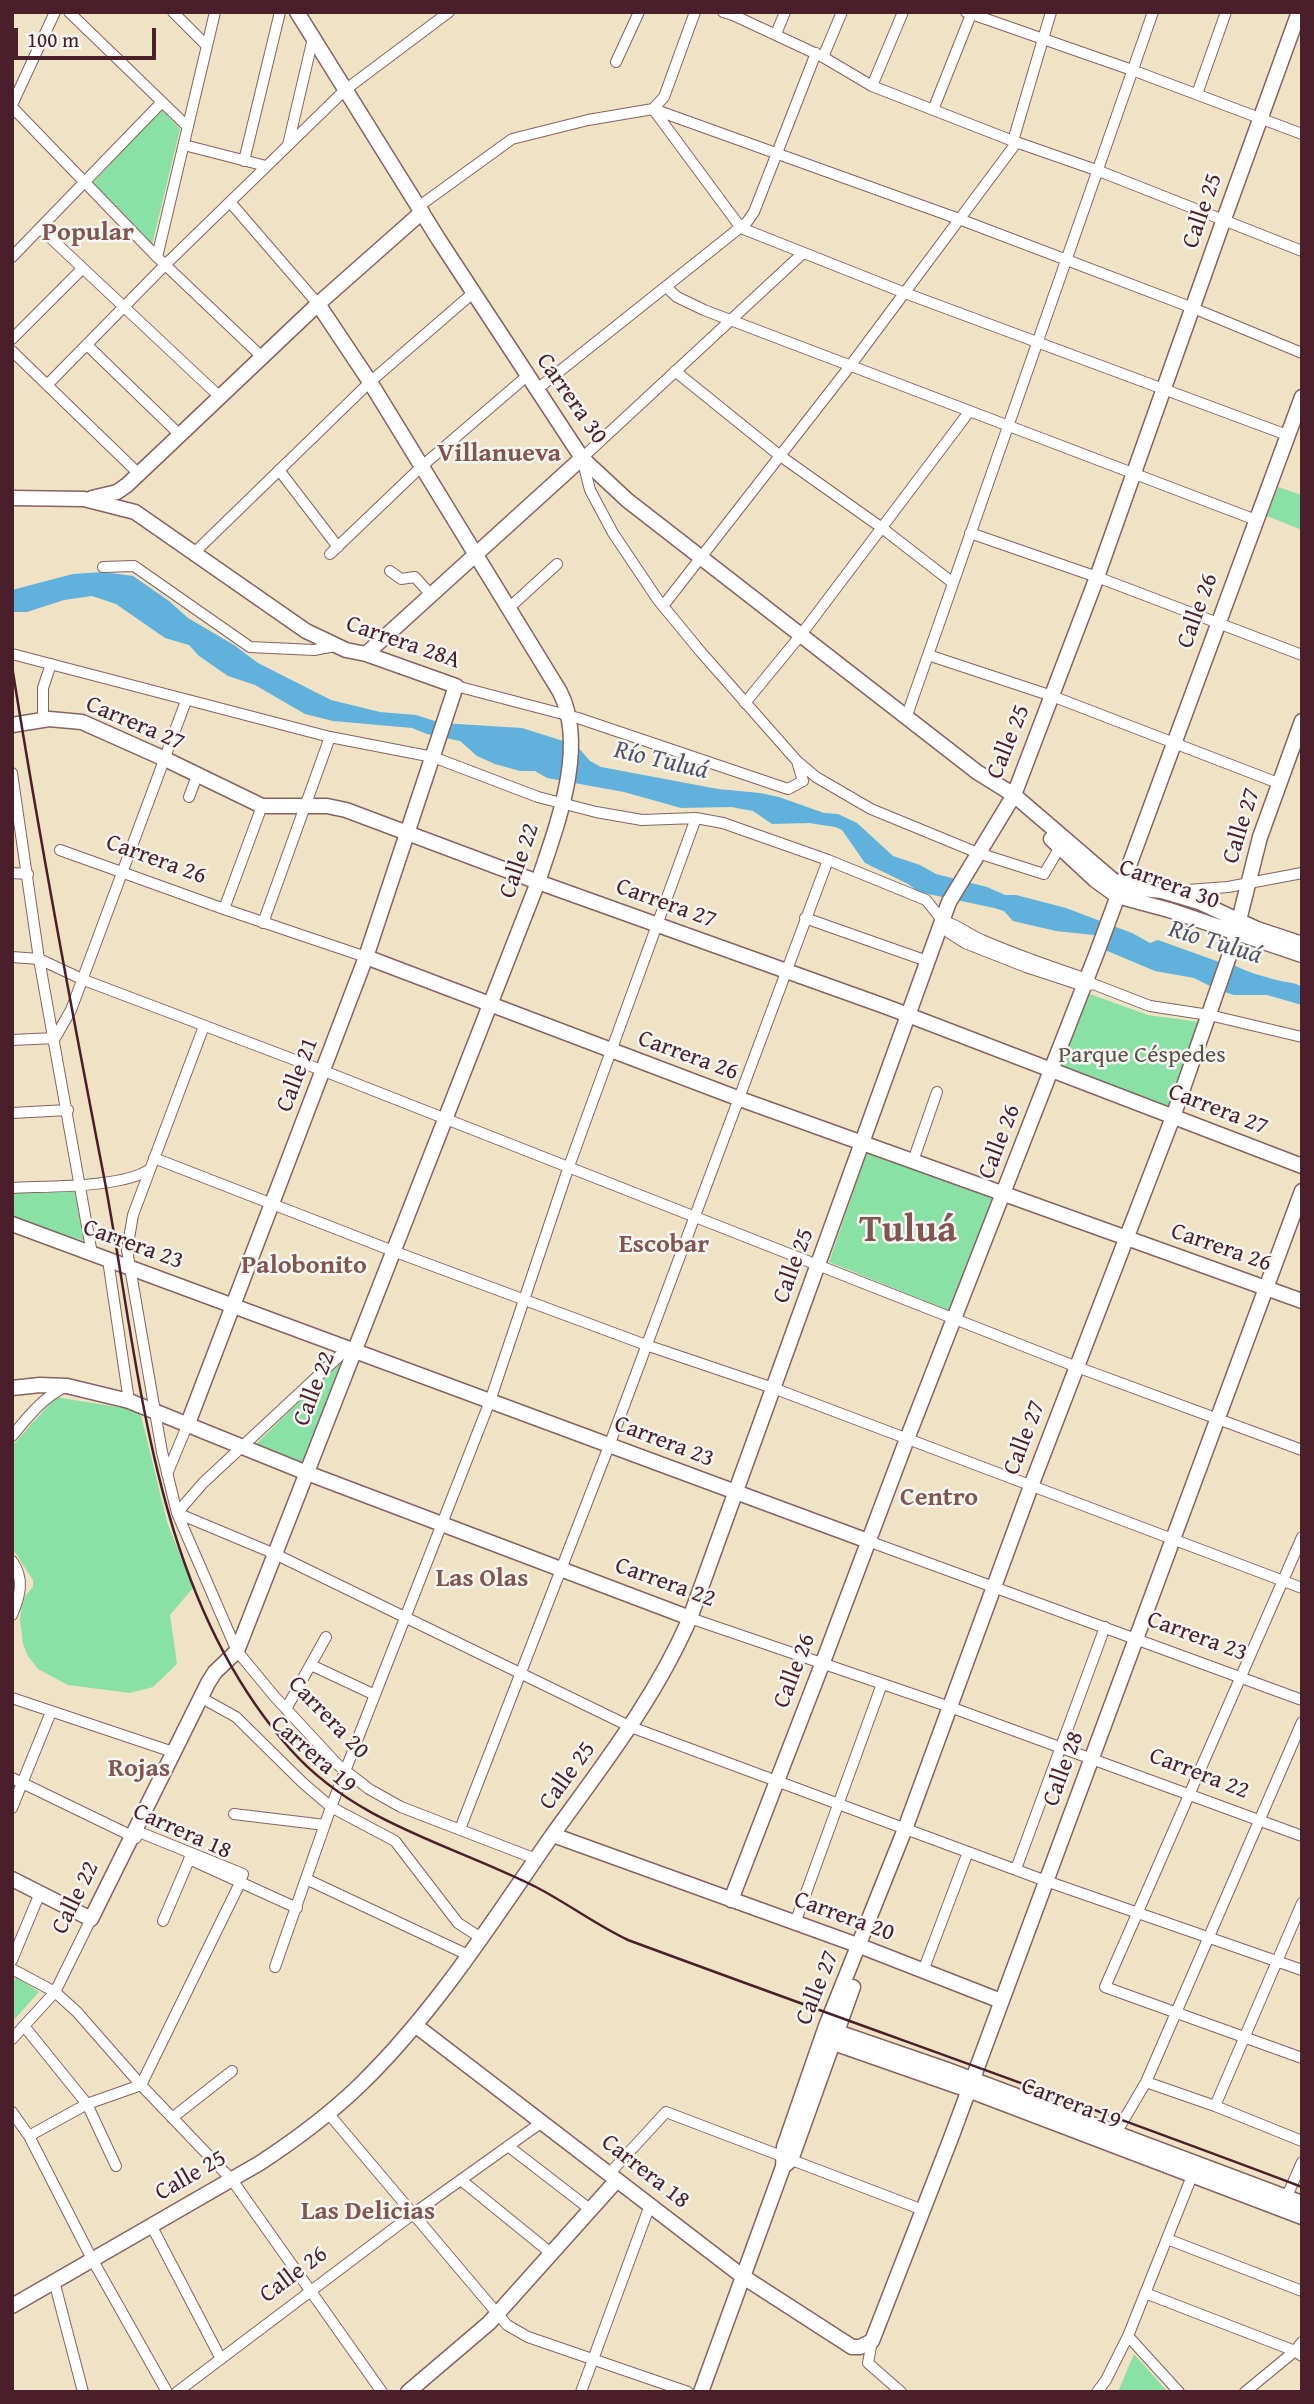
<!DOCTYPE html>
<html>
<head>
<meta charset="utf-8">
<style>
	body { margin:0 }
	#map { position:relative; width:1314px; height:2404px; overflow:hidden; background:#efe2c5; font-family:"Gentium Book Plus",serif }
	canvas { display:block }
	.frame { position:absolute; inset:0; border:14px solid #4a1f2b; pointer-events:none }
	.scale { position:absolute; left:14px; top:28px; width:142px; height:32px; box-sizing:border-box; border:4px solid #4a1f2b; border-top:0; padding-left:9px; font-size:21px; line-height:24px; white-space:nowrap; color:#4a1f2b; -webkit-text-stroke:5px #f6f6f2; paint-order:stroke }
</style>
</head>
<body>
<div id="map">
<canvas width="1314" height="2404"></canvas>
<div class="frame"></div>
<div class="scale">100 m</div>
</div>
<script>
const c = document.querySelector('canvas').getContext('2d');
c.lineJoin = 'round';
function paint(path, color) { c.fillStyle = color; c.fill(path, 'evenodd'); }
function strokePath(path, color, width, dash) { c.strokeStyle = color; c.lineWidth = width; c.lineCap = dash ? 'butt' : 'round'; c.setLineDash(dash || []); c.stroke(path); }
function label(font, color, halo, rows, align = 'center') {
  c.font = font + ' "Gentium Book Plus",serif'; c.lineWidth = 5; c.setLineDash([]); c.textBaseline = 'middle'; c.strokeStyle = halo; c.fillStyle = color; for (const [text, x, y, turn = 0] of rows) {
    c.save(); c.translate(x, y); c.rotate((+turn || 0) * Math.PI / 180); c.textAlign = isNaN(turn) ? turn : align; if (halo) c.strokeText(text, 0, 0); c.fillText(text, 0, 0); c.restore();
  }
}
const green = new Path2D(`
	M161 109 180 129 152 245 92 184Z
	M1278 487 1302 495V530L1267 516Z
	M1087 993 1148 1015 1200 1022 1167 1111 1059 1068Z
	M867 1152 993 1199 950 1311 829 1262Z
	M76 1188 85 1241 12 1218V1192Z
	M345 1357 301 1466 253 1447Z
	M56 1397 140 1411 167 1522 193 1588 170 1615 177 1664 153 1687 130 1693 68 1685 38 1669 28 1656 23 1644 20 1619 21 1607 25 1596 33 1587V1580L12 1548V1446Z
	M16 1977 39 1992 12 2022V1985Z
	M1134 2354 1168 2392H1118Z`);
const water = new Path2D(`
	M104 572 133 576 169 601 188 618 234 645 258 663 331 700 380 712 416 715 441 723 522 728 576 745 590 761 601 767 718 789 760 793 779 797 824 813 838 814 857 823 893 856 920 865 936 874 987 887 1005 895H1016L1066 908 1132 933 1150 943 1158 940 1222 963 1228 962C1244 971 1263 977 1281 981 1289 983 1295 982 1302 987V1005L1267 995H1234L1218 990 1194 978 1155 971 1105 950 1094 935 1056 931 1013 921 1004 911 994 908 919 892 908 884 865 863 842 830 835 827 809 823 772 824 753 811 731 807 681 808 624 792 547 778 535 771H520L495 764 477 756 460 741 427 734 412 728 333 721 305 714 255 685 228 676 199 656 189 645 165 638 116 604 92 596 64 600 27 612H12V590L73 574Z`);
const street = new Path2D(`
	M69 12 188 127
	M173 12 207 46
	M723 12 733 15 823 57 872 86 1013 141 1099 171 1302 251
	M966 12 1132 70 1302 134
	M776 34 785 12
	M823 57 842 12
	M616 62 639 12
	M872 86 903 12
	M1197 94 1226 12
	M12 105 55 12
	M12 107 157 257 262 357
	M653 109 741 228 905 293 1287 435
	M653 109 664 97 695 12
	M933 110 972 12
	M1013 141 1051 12
	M184 145 266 166
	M288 145 313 38
	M244 161 280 12
	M230 202 318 304
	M418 207 512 139 588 120 653 109 959 219 1193 308 1302 353
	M41 229 220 397
	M802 254 582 458 590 490 598 505 613 533 658 600 700 651 797 761 816 777 871 809 978 853 1044 874 1060 847
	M12 257 162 102
	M157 257 215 12
	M666 287 677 297 704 310 1256 520
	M12 339 82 269
	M87 345 180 435
	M12 351 139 474
	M675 371 779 455 882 528 953 583
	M47 385 165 265 345 90 449 12
	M536 390 747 222 754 212 816 53
	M279 470 338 547
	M970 533 1097 577 1302 655
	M194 553 370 382 473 293
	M330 554 421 467 527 376
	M103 567 134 566 250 647 314 650 335 646
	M390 571 401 579 415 577 431 595
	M663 606 850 366 1017 142
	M509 608 557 564
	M12 654 330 737 433 757 538 797 596 812 642 820 696 818 723 823 828 860 926 900 943 921 948 932 965 943 1026 967 1084 986 1093 984
	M928 655 1052 696 1278 783
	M456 686 578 718 788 789 803 781 797 761
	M745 703 800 636 969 412
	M906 718 1153 12
	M43 720V688L51 664
	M12 773 39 959 92 1254
	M189 797 197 776
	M60 850 224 909 366 957
	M12 873 28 874
	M1174 891 1228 887 1302 873
	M224 909 262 806
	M805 918 927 961
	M943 921C957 924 969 935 982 940 1016 955 1052 967 1087 979L1093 984 1150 1006 1209 1015 1302 1037
	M263 923 330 737
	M12 957 39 959 84 980 324 1071 1077 1367 1302 1450
	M204 1026 133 1215 127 1250 162 1452 177 1513 237 1651 275 1697 338 1765 369 1789 401 1807 536 1859
	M12 1040 55 1038 71 1010 186 701
	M12 1113 68 1110
	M154 1158 393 1251 646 1345 773 1388 1302 1588
	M913 1161 937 1092
	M12 1188C46 1186 124 1188 150 1169
	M108 1260 129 1401
	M12 1436C28 1417 42 1398 65 1387
	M167 1474 187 1426
	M177 1513 275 1554 631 1727 1046 1881 1302 1970
	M177 1513 203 1483 349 1347
	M1302 1537 1105 1987 1302 2058
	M868 1541 1302 1700
	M12 1561C25 1579 20 1596 12 1615
	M690 1618 950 1707 1302 1836
	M311 1665 375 1695
	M200 1697 236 1717 303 1783 331 1807 395 1841 458 1923 481 1938
	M12 1698 173 1752
	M286 1709 326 1637
	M12 1778 136 1838
	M12 1808 51 1712
	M234 1814 325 1825
	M460 1829 609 1446 828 860
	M189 1859 297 1908
	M1016 1869 1105 1627
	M306 1879 468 1955
	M163 1921 189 1860
	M795 1923 882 1684
	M12 1960 40 1893
	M275 1967 331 1807 490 1401 568 1169 696 818
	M12 1969 55 1992 77 2012 141 2085 232 2180 382 2392
	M923 1971 968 1852
	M24 2026 87 2104 116 2166
	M12 2039 55 1992 91 1919
	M1146 2082 1215 2106 1302 2141
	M1215 2106 1302 1903
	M12 2112 29 2136 92 2259 167 2392
	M328 2113 507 2325 528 2337 688 2392
	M172 2118 232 2071
	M1116 2133 1146 2082 1302 1722
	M29 2136 87 2104 141 2085 240 1883 243 1874 134 1830
	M508 2146 591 2210
	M609 2174 666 2112 923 2210
	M461 2180 552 2254
	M1284 2203 1302 2162
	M151 2225 221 2359
	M1167 2239 1302 2291
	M54 2281 83 2392
	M1145 2293 1295 2351 1302 2356
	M1128 2336 1179 2392
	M872 2341 868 2363 901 2392
	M177 2392 413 2214 542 2122
	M581 2392 650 2205
	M1097 2392 1106 2380 1128 2336 1194 2171
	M1245 2392 1295 2351 1302 2342`);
const secondary = new Path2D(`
	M297 12 439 240 582 458 627 500 977 772 1014 795 1114 881 1133 888 1162 891 1199 902 1257 929 1302 944
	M12 498 84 499 135 512 306 631 346 650 366 654 456 686 366 957 187 1426
	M92 498 117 492 127 485 318 304 422 212
	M366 654 582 458
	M12 725 49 719 82 722 165 759 262 806H327L346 810 538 882 887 1007 1302 1166
	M1051 839 1095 880 1117 896 1169 910 1302 955
	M366 957 740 1099 1302 1301
	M12 1224 868 1541
	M12 1388 40 1385 67 1386 129 1401 307 1473 690 1618
	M553 1835 860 1946 1001 2001
	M12 1879 91 1919 208 1683 215 1672 237 1651 538 882C556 827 588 748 560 692L370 382 318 304
	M731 1900 823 1662 907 1439 1096 955 1302 397
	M415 2025 742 2276 852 2347H860L872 2341 951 2138 1302 1191
	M826 2028 945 2069 1302 2203
	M822 2039 968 2090 1302 2217
	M784 2166 791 2160 853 1987
	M12 2306 260 2163C295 2140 330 2114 360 2085 435 2012 492 1922 551 1837 602 1766 655 1699 690 1618L949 902 1014 795 1097 577 1224 219 1299 12
	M408 2392 489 2323 617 2180
	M701 2392 783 2167 784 2147 826 2026 905 1829 1031 1486 1173 1117 1232 948 1260 837 1302 721`);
const rail = new Path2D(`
	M12 666C39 837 71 1007 104 1177 141 1372 152 1594 291 1750 357 1824 451 1844 536 1887 567 1903 596 1925 628 1940 852 2023 1078 2102 1302 2187`);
const streetNames = [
	["Calle 25",1203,211,-71],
	["Carrera 30",571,399,55],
	["Calle 26",1198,611,-70],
	["Carrera 28A",403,643,19],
	["Carrera 27",135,724,23],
	["Calle 25",1009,742,-68],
	["Calle 27",1242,826,-73],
	["Carrera 26",156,860,20],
	["Calle 22",520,861,-71],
	["Carrera 30",1169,885,20],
	["Carrera 27",666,904,20],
	["Carrera 26",688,1056,20],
	["Calle 21",298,1075,-69],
	["Carrera 27",1218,1110,21],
	["Calle 26",1000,1142,-69],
	["Carrera 23",133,1245,20],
	["Carrera 26",1221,1248,19],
	["Calle 25",794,1266,-70],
	["Calle 22",315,1389,-69],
	["Calle 27",1025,1438,-69],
	["Carrera 23",664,1442,21],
	["Carrera 22",665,1583,20],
	["Carrera 23",1197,1637,20],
	["Calle 26",795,1671,-69],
	["Carrera 20",328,1718,46],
	["Carrera 19",313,1755,41],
	["Calle 28",1064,1769,-70],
	["Carrera 22",1199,1774,21],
	["Calle 25",568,1776,-54],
	["Carrera 18",182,1832,24],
	["Calle 22",76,1898,-64],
	["Carrera 20",844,1917,20],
	["Calle 27",818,1988,-68],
	["Carrera 19",1071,2104,21],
	["Carrera 18",645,2172,38],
	["Calle 25",191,2176,-30],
	["Calle 26",294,2275,-37]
];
const parkNames = [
	["Parque Céspedes",1142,1056]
];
const neighbourhoodNames = [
	["Popular",88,233],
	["Villanueva",499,454],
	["Escobar",664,1245],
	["Palobonito",304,1266],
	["Centro",939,1498],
	["Las Olas",482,1579],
	["Rojas",139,1769],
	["Las Delicias",368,2212]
];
const waterNames = [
	["Río Tuluá",661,761,13],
	["Río Tuluá",1215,943,17]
];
const townNames = [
	["Tuluá",908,1231]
];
paint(green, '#8ae1a5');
paint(water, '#60b1db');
strokePath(street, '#846361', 12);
strokePath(secondary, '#846361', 17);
strokePath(street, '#fff', 10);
strokePath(secondary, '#fff', 14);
strokePath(rail, '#4a1f2b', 2.5);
label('24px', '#4a1f2b', '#f6f6f2', streetNames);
label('24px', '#5a504a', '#f6f6f2', parkNames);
label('bold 26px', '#805552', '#f6f6f2', neighbourhoodNames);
label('italic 26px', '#525269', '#f6f6f2', waterNames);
label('bold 38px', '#805552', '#f6f6f2', townNames);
</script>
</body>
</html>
